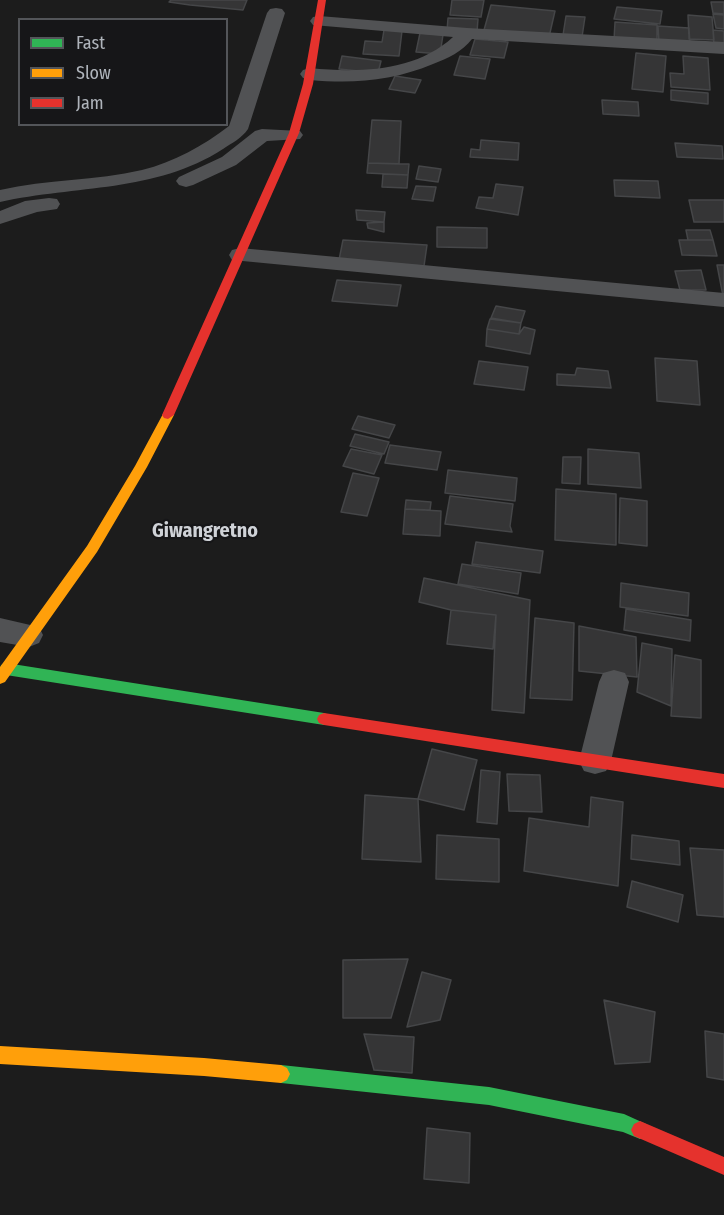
<!DOCTYPE html>
<html>
<head>
<meta charset="utf-8">
<style>
	body { margin:0 }
	#map { position:relative; width:724px; height:1215px; overflow:hidden; background:#1c1c1c; font-family:"Fira Sans Condensed",sans-serif }
	canvas { display:block }
	.legend { position:absolute; left:18px; top:18px; width:210px; height:108px; box-sizing:border-box; background:#161618; border:2px solid #535559; margin:0; padding:8px 10px; list-style:none; font-size:18px; color:#afb4bb }
	.legend li { display:flex; align-items:center; gap:12px; height:30px }
	.legend b { width:30px; border:2px solid #535559 }
</style>
</head>
<body>
<div id="map">
<canvas width="724" height="1215"></canvas>
<ul class="legend">
<li><b style="height:8px;background:#30b455"></b>Fast</li>
<li><b style="height:8px;background:#ff9f0a"></b>Slow</li>
<li><b style="height:8px;background:#e5322d"></b>Jam</li>
</ul>
</div>
<script>
const c = document.querySelector('canvas').getContext('2d');
c.lineJoin = 'round';
function paint(path, color) { c.fillStyle = color; c.fill(path, 'evenodd'); }
function strokePath(path, color, width, dash) { c.strokeStyle = color; c.lineWidth = width; c.lineCap = dash ? 'butt' : 'round'; c.setLineDash(dash || []); c.stroke(path); }
function label(font, color, halo, rows, align = 'center') {
  c.font = font + ' "Fira Sans Condensed",sans-serif'; c.lineWidth = 4.5; c.setLineDash([]); c.textBaseline = 'middle'; c.strokeStyle = halo; c.fillStyle = color; for (const [text, x, y, turn = 0] of rows) {
    c.save(); c.translate(x, y); c.rotate((+turn || 0) * Math.PI / 180); c.textAlign = isNaN(turn) ? turn : align; if (halo) c.strokeText(text, 0, 0); c.fillText(text, 0, 0); c.restore();
  }
}
const building = new Path2D(`
	M171 0H247L243 10 190 5 169 2Z
	M452 0H484L481 17 450 15Z
	M711 2H724V14L713 13Z
	M491 5 555 11 549 37 484 30Z
	M617 7 662 11 660 24 614 19Z
	M713 14 724 15V29L716 28Z
	M688 15 712 17 714 40 689 39Z
	M566 16 585 17 582 37 563 35Z
	M448 18 478 19 477 32 447 31Z
	M615 22 657 25V44L614 40Z
	M658 26 689 28 690 45 659 43Z
	M384 30 402 31 399 56 363 54 365 41 382 42Z
	M713 30 724 31V47L714 46Z
	M420 33 443 35 440 54 416 52Z
	M475 39 508 42 504 58 470 55Z
	M636 53 666 56 663 92 632 89Z
	M342 56 381 61 378 73 339 69Z
	M460 56 490 59 485 79 454 75Z
	M683 56 708 58 710 90 671 87 670 73 684 74Z
	M395 76 421 80 415 93 389 89Z
	M671 90 708 93V104L671 100Z
	M602 100 638 102 639 116 603 114Z
	M372 120 401 121 399 164 368 163Z
	M481 140 519 143 518 160 470 157 471 149 480 150Z
	M675 143 722 146 723 159 677 157Z
	M368 163 409 164 408 175 367 173Z
	M419 166 441 169 438 182 416 179Z
	M383 174 408 175 407 188 382 187Z
	M614 180 658 181 660 198 615 196Z
	M496 184 523 187 518 215 476 208 479 197 493 198Z
	M416 186 436 187 433 201 412 199Z
	M689 200H724V222H694Z
	M356 210 385 212 384 222 357 220Z
	M384 222V232L368 228 367 223Z
	M437 227 487 228V248L437 247Z
	M686 230H710L713 240H688Z
	M343 240 427 245 424 266 339 260Z
	M679 240H713L717 256 682 255Z
	M717 265H724V296H723Z
	M701 270 706 290H680L675 271Z
	M337 280 401 285 397 306 332 301Z
	M496 306 525 311 521 323 491 318Z
	M490 319 521 323 519 334 487 329Z
	M524 327 535 330 530 354 486 346 487 329 519 334Z
	M655 358 697 361 700 405 657 401Z
	M479 361 528 367 524 390 474 384Z
	M577 368 608 371 611 388 557 385V374L575 375Z
	M358 416 395 425 389 438 352 429Z
	M355 434 389 442 384 454 350 446Z
	M390 445 441 452 437 470 385 463Z
	M351 449 382 455 374 474 343 466Z
	M588 449 639 453 641 488 588 484Z
	M563 457H581L580 484 562 483Z
	M448 470 517 478 515 501 445 493Z
	M353 473 379 478 367 516 341 512Z
	M556 489 616 494V545L555 540Z
	M450 496 513 504 510 526 512 532 445 524Z
	M620 498 647 501V546L619 543Z
	M406 500 431 502 430 510 405 509Z
	M405 509 441 511 440 536 403 534Z
	M476 542 543 551 540 573 472 564Z
	M462 564 521 573 518 594 458 584Z
	M424 578 530 600 524 713 492 710 496 615 451 610 419 602Z
	M621 583 689 593 688 616 620 607Z
	M626 609 691 620 690 641 624 630Z
	M451 610 496 615 493 649 447 644Z
	M535 618 574 623 572 700 530 698Z
	M579 626 636 637 637 677 579 671Z
	M642 643 672 649 671 706 637 692Z
	M675 655 701 660V718L671 716Z
	M432 749 477 760 464 810 418 799Z
	M481 770 500 772 497 824 477 822Z
	M507 774 540 775 542 812 509 811Z
	M365 795 418 799 421 862 362 859Z
	M591 797 623 802 618 886 524 871 529 818 589 827Z
	M437 835 499 839V882L436 879Z
	M632 835 679 841 680 865 631 859Z
	M690 848 724 850V917L697 915Z
	M632 881 683 895 678 922 627 907Z
	M408 959 391 1018H343V960Z
	M422 972 451 980 440 1020 407 1027Z
	M604 1000 655 1012 650 1062 615 1064Z
	M705 1031 724 1034V1080L707 1077Z
	M364 1034 414 1037 412 1073 374 1070Z
	M427 1128 470 1133 469 1183 424 1179Z`);
const street = new Path2D(`
	M276 8 282 9 285 13 248 129C242 138 232 143 223 149 155 193 76 185 0 202V190C47 179 96 181 142 170 174 162 203 146 229 126L267 13 270 9Z
	M319 16 467 28 724 42V54L472 39C462 52 448 58 433 64 392 81 354 84 310 80L303 78 300 74 303 70 310 68C358 73 415 72 453 37L313 25 310 21 313 17Z
	M262 129 300 131 303 135 300 139 267 141 236 165 193 185 186 187 179 185 176 181 179 177 222 157 255 131Z
	M49 198 57 199 60 204 57 209 37 212 0 224V211L25 201Z
	M240 248 724 293V307L232 260 229 255 232 250Z
	M0 618 39 627 43 635 39 643 29 647 0 642Z
	M614 670 625 673 629 682 611 761 606 771 595 774 584 771 579 761 599 682 603 673Z`);
const fast = new Path2D(`
	M6 663 324 713 329 715 331 719 329 723 324 725 6 675 0 671 1 665Z
	M281 1065 489 1087 624 1114 646 1124 649 1130 646 1136 640 1139 623 1132 489 1105 281 1083 275 1080 272 1074 275 1068Z`);
const slow = new Path2D(`
	M168 411 174 415 147 467 97 552 5 682 0 684V667L87 546 135 466 164 412Z
	M0 1046 204 1058 281 1065 287 1068 290 1074 287 1080 281 1083 204 1076 0 1064Z`);
const jam = new Path2D(`
	M318 0H326L313 84 299 133 174 415 168 419 164 418 162 415 289 133 303 84Z
	M324 713 724 774V788L324 725 319 723 317 719 319 715Z
	M640 1121 724 1157V1175L634 1136 631 1130 634 1124Z`);
const quarterNames = [
	["Giwangretno",205,531]
];
paint(building, '#353536');
strokePath(building, '#454648', 1.5);
paint(street, '#515254');
paint(fast, '#30b455');
paint(slow, '#ff9f0a');
paint(jam, '#e5322d');
label('bold 20px', '#cfd2d7', '#161618', quarterNames);
</script>
</body>
</html>
